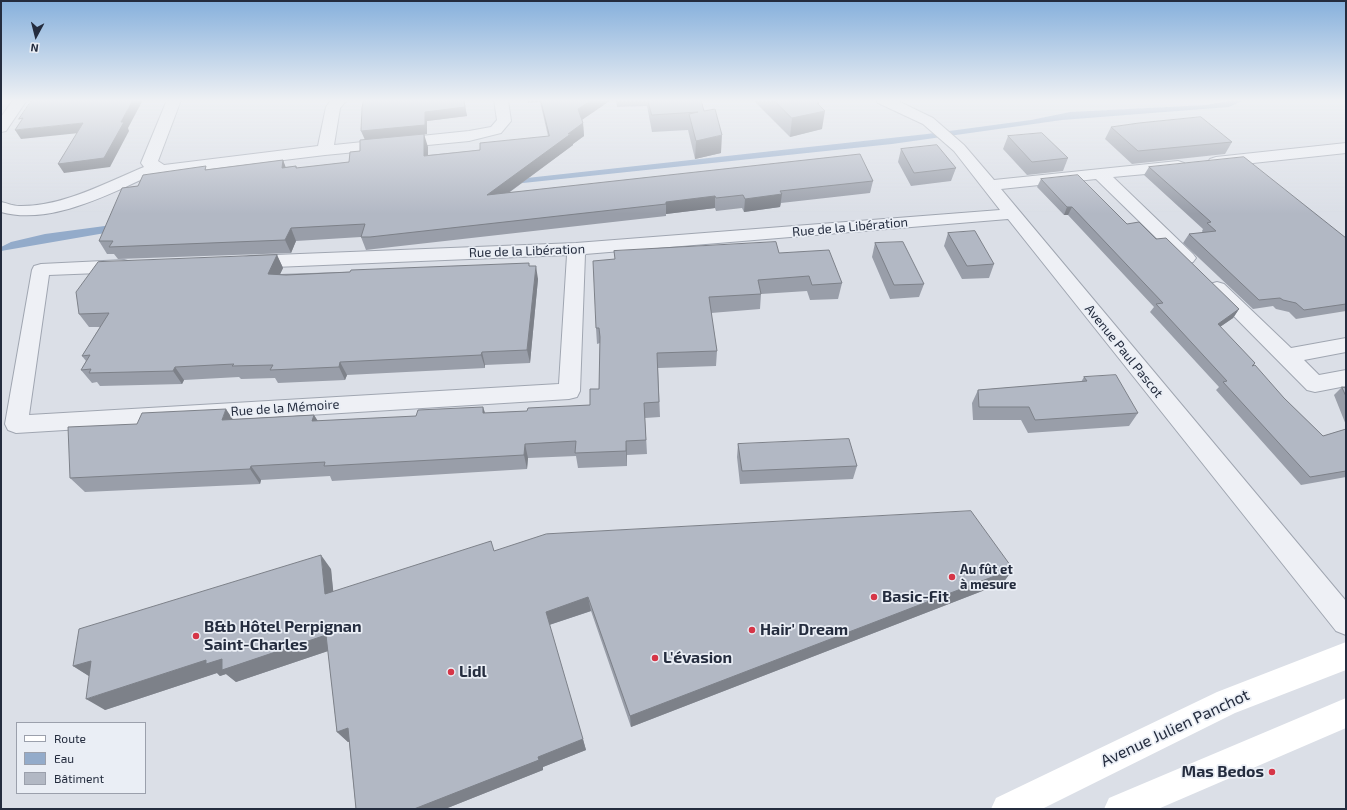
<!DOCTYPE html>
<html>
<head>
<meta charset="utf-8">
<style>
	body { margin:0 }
	#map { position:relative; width:1347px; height:810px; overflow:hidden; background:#dbdfe7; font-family:"Exo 2",sans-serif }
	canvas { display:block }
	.frame { position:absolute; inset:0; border:2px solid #242c3e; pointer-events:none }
	.legend { position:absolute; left:16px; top:722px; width:130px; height:72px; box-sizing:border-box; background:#eaeef5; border:1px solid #9ba0ac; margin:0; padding:5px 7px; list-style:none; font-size:12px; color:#242c3e }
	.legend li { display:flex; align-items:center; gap:8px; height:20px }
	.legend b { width:20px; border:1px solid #9ba0ac }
	.north { position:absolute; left:16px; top:16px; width:40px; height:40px; -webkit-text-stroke:3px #eaeef5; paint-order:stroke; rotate:187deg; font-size:11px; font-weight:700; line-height:16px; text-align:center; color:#242c3e }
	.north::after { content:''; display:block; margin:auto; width:14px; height:18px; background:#242c3e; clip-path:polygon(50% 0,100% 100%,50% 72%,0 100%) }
</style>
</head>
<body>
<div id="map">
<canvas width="1347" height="810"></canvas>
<div class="frame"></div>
<ul class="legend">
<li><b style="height:5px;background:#fff"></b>Route</li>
<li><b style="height:11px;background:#93abca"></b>Eau</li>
<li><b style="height:11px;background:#b2b8c4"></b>Bâtiment</li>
</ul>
<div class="north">N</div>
</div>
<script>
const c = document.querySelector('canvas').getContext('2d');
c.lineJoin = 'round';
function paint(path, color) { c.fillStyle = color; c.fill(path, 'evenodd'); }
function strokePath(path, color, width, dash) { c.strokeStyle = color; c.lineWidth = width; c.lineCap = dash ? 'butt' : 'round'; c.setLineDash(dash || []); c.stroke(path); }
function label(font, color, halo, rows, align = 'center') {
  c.font = font + ' "Exo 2",sans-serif'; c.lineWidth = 3.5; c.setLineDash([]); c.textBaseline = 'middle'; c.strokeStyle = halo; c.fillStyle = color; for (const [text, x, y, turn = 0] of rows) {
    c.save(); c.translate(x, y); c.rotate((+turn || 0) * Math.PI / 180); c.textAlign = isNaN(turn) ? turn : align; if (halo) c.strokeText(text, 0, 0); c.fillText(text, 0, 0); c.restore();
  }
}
const water = new Path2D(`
	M1232 100H1245L1229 107 1062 120 892 144 192 218 1 251V247L11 242 45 234 172 217 927 134 1031 120 1070 112 1206 105Z`);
const street = new Path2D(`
	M13 100H27L6 131 1 132V117Z
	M167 100H181L158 161 164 165 318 146 326 107 331 100H347L340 108 334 145 469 131 491 127 497 120 494 100H508L511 121 501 133 469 141 325 155 161 175 156 173C111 193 51 226 1 212V202C7 203 13 206 19 206 62 207 105 183 144 167L141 163Z
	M876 100H896L933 118 964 145 994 180 1178 161 1184 163 1186 166 1184 169 1178 171 1113 177 1193 254 1196 258 1193 262 1187 264 1181 262 1096 179 1001 189 1346 601V635L1336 631 1008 219 585 254 580 391 577 397 569 399 16 433 8 430 5 424 32 270 34 266 41 264 124 260 131 262 133 266 131 270 124 272 49 275 29 415 559 384 567 255 250 268 244 266 241 262 244 258 250 256 576 243 1000 210 954 151 923 124 878 103Z
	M1346 143V153L1216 167 1210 165 1208 162 1210 159 1216 157Z
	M1217 282 1224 284 1291 348 1346 338V352L1304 360 1319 375 1346 370V386L1315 392 1307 390 1210 292 1207 288 1210 284Z`);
const secondary = new Path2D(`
	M1346 642V670L1235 713 1042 809H991L996 798 1217 692Z
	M1346 698V728L1158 809H1104L1109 798Z`);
const wall = new Path2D(`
	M364 100H464L467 116 427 121V134L398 137 428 147V155L480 150 548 136 540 102 528 103V100H611L582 120 583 123 584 136 573 144V145L510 192 873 181 870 193 781 203 780 207 744 212 742 208 716 211 715 208 666 214V216L374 249 366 250 361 237 296 241 291 253 118 259 114 254H107L99 241 138 186 283 160 285 167 296 166 297 168 349 162 360 151 365 140Z
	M616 100H701L704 111 721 153 695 159 688 130 652 132 647 106 617 107Z
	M753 100H816L819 103V105L822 129 790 137Z
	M1341 100H1346V103Z
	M1111 127 1232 142 1225 154 1132 164 1105 139Z
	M1008 136 1068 158 1063 171 1027 175 1003 149Z
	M901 149 956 168 951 181 911 186 898 162Z
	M1149 167 1346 238V311L1296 319 1289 312 1276 309 1273 306 1253 309 1183 243 1189 234 1203 233 1202 231 1203 229 1144 175Z
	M1041 179 1156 239 1239 309 1233 318 1220 327 1255 363 1253 366 1284 398 1323 436 1346 429V477L1301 485 1216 390 1219 387 1150 312 1154 307 1068 215H1064L1037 187Z
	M948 233 994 264 989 278 962 279 944 246Z
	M875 243 924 284 919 297 890 299 872 257Z
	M779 253 842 283 838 299 810 300 807 291 761 294 760 309 711 313 717 351 716 366 658 368 660 417 645 418 647 454 627 455V466L578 468 576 456 528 458 527 469 332 481 330 476 261 480 260 484 85 492 70 478 137 424 314 415 318 421 527 411 590 405 599 389 600 343 597 344 596 328Z
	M277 255 283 268 280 274 530 266 538 279 530 363 485 365V368L347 375 345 380 278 383 275 378 241 379 239 377 184 380 182 384 100 386 97 382 92 383 81 370 86 361 82 356 100 327H89L79 314Z
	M1084 377 1138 413 1129 426 1028 433 1021 420H973L972 403 978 390 1081 382Z
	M1342 387 1346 388V425L1334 395Z
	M738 444 857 466 853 479 740 484 737 457Z
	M494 551 1013 569 1003 583 631 727 591 611 549 625 586 750 543 767V770L445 809H356L349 742H348L337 732 328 651 236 682 226 674 220 676 217 673 105 710 89 676 73 666 331 569 333 592Z`);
const shadedWall = new Path2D(`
	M133 100H143L128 128 129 131 110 167 64 173 58 164 121 122Z
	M464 100 467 116 427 121V134L365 140 361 131Z
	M592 100H611L580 121 578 109Z
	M817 103H819L818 112 825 111 822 129 790 137 792 118Z
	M83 123 89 132 21 139 15 130Z
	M583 123 584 136 573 144V145L489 207 487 195Z
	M424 134 428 147V168L424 156Z
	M722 135 721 153 695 159 696 141Z
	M283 160 288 173 282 168Z
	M782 194 780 207 744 212 745 199Z
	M715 196V208L666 214V202Z
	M1067 207H1072L1068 215H1064Z
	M291 228 296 241 291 253 285 240Z
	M277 255 283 268 274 287 268 274Z
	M536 266 538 279 530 363 527 350Z
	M1239 309 1233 318 1211 333 1218 324Z
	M482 352 485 365V368L481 355Z
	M340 362 347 375 345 380 339 367Z
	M175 367 184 380 182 384 173 371Z
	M483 407 488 421 483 413Z
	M226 409 236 424 222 420Z
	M314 415 323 430 312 421Z
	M626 441 627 455V466L626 451Z
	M525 444 528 458 527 469 524 455Z
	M251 466 261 480 260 484 250 469Z
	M321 555 331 569 335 608 325 594Z
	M1013 569 1003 583 631 727 630 716Z
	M588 597 591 611 549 625 546 612Z
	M326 635 337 648 236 682 226 674 220 676 217 673 105 710 86 699 206 660 222 659Z
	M91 661 92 678 73 666Z
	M348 728 358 739 348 742 337 732Z
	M583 739 586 750 543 767V770L445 809H414L538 757Z`);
const building = new Path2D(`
	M32 100H133L121 122H124L104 158 58 164 83 123 15 130 23 118 19 119Z
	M364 100H464L465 107 425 112V125L361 131 362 108Z
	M541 100H592L578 109 583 123 568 134 572 133 487 195 860 154 873 181 780 191 782 194 745 199 743 195 716 198 715 196 666 202V204L370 237H361L365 224 291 228 285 240 109 247 113 241H99L122 188 138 186 143 175 206 166 205 170 283 160 282 168 296 166V168L349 162 350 152 360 151V140L424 134V156L480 150V143L549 136Z
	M648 100H701L704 111 715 109 722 135 696 141 689 114 698 112 652 115Z
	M774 100H816L819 103H817L825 111 792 118Z
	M1201 117 1232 142 1138 151 1111 127 1139 123Z
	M1042 133 1068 158 1032 162 1008 136Z
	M937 145 956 168 914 173 901 149Z
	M1244 157 1346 238V304L1304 310 1296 303 1283 300 1280 298 1259 300 1189 234 1216 231 1207 223 1211 222 1149 167Z
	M1078 175 1127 224 1139 222 1156 239 1166 238 1239 309 1218 324 1255 363 1252 366 1255 365 1284 398 1323 436 1346 429V471L1310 477 1223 382 1227 381 1156 304 1163 303 1072 207H1067L1041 179Z
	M975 231 994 264 967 266 948 233Z
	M776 242 779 253 829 250 842 283 812 285 809 276 758 280 761 294 709 297 717 351 657 353 659 402 644 403 646 440 626 441V451L575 453 576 441 525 444 524 455 324 466 325 462 251 466 250 469 70 478 68 427 137 424 142 413 226 409 222 420 314 415 312 421 416 416 418 410 483 407V413L527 411 528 408 590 405V389H599L600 337 599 328H596L593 261 615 259 614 251Z
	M903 242 924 284 894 285 875 243Z
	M277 255 268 274 286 275 350 272 351 270 529 263V266H536L527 350 482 352 481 355 340 362 339 367 270 370 273 365 232 366 234 364 175 367 173 371 89 373 91 369 81 370 90 355 82 356 109 313 79 314 76 292 98 262Z
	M1116 375 1138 413 1035 420 1029 407H979L978 390 1087 381 1084 377Z
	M1342 387 1346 388V396Z
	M849 439 857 466 742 471 738 444Z
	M971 511 1013 569 630 716 588 597 546 612 583 739 538 757 539 760 414 809H356L348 728 337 732 326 635 222 670V659L206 664V660L86 699 91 661 73 666 79 629 321 555 325 594 491 541 494 551 546 534Z`);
const markers = [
	[952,577,4,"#d63547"],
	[874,597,4,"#d63547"],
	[752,630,4,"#d63547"],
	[196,636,4,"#d63547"],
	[655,658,4,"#d63547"],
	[451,672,4,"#d63547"],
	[1272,772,4,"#d63547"]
];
const streetNames = [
	["Rue de la Libération",850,227,-5],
	["Rue de la Libération",527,251,-2],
	["Avenue Paul Pascot",1124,351,51],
	["Rue de la Mémoire",285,408,-4]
];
const poiNames = [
	["Au fût et",960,570],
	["à mesure",960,585]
];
const nearPoinames = [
	["Basic-Fit",882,597],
	["B&b Hôtel Perpignan",204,627],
	["Saint-Charles",204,645],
	["Hair' Dream",760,630],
	["L'évasion",663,658],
	["Lidl",459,672],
	["Mas Bedos",1264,772,"right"]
];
const nearStreetnames = [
	["Avenue Julien Panchot",1175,728,-25]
];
paint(water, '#93abca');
strokePath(street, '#a0a6b1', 2);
paint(street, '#eef0f5');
paint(secondary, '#fff');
paint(wall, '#999ea9');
paint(shadedWall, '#7d8189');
paint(building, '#b2b8c4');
strokePath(building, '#7d8189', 1);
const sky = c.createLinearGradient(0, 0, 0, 214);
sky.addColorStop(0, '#86b0dc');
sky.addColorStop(0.47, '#eff1f4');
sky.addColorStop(1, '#eff1f400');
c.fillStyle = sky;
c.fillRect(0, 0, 1347, 214);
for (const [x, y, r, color] of markers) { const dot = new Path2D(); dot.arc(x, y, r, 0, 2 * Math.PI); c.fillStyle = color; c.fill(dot); strokePath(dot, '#eaeef5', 1.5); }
label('13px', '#242c3e', '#eaeef5', streetNames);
label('bold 13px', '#242c3e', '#eaeef5', poiNames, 'left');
label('bold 16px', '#242c3e', '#eaeef5', nearPoinames, 'left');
label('16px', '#242c3e', '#eaeef5', nearStreetnames);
</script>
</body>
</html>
